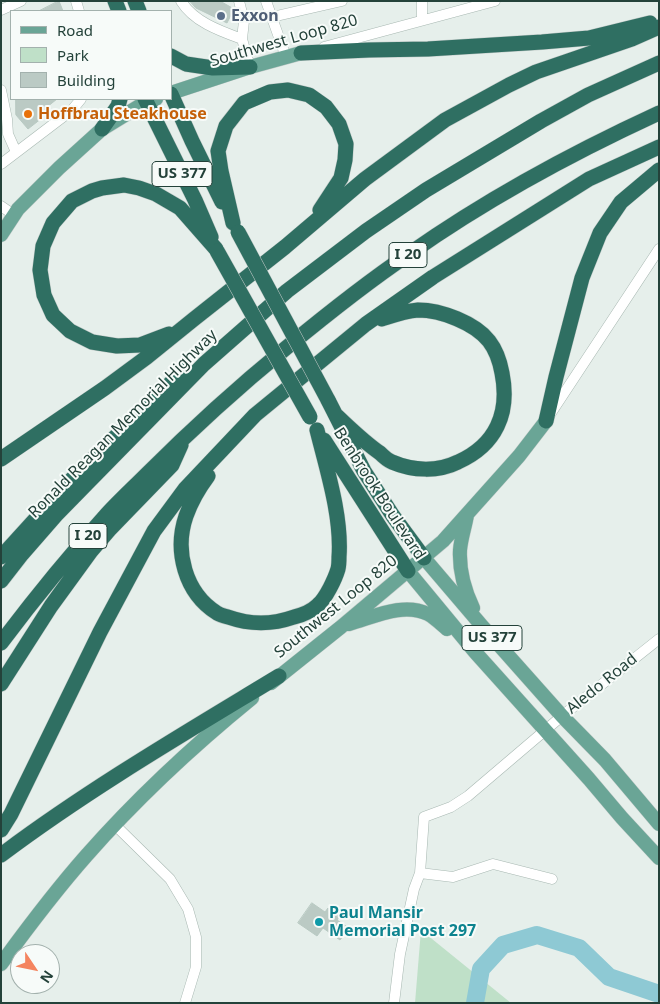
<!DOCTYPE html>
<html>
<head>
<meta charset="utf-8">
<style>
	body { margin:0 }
	#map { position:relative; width:660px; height:1004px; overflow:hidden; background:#e6efeb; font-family:"Noto Sans",sans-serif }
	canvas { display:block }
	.frame { position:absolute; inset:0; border:2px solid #24423a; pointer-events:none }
	.legend { position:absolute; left:10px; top:10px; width:162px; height:90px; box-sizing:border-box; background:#f7fbf9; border:1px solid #a3b1ad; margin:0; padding:6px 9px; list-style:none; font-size:15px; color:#24423a }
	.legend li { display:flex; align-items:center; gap:10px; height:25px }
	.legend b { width:25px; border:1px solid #a3b1ad }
	.north { position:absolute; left:10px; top:944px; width:50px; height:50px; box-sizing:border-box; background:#f7fbf9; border:1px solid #a3b1ad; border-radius:50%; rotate:124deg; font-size:14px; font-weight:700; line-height:20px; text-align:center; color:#24423a }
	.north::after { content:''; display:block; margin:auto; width:18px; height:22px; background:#f4845f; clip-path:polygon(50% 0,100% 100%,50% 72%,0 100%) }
</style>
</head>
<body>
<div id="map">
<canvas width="660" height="1004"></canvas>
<div class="frame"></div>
<ul class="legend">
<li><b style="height:6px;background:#6aa596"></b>Road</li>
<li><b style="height:14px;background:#bfe0c8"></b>Park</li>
<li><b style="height:14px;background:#bbcac4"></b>Building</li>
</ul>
<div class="north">N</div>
</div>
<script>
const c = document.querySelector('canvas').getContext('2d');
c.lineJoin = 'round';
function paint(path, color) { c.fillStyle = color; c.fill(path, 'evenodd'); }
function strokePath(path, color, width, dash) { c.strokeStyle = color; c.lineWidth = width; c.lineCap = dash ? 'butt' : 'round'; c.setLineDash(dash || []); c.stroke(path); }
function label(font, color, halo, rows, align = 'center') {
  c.font = font + ' "Noto Sans",sans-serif'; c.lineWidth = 4; c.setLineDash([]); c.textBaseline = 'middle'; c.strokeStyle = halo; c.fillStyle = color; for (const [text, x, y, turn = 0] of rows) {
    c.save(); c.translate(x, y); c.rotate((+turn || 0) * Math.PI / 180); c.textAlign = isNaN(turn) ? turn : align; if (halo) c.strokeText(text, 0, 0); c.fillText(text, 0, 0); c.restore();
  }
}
const green = new Path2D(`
	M421 930 511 1003H415Z`);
const river = new Path2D(`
	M475 1003 481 969 503 945 537 935 579 948 609 977 659 994`);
const building = new Path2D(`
	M59 1 63 11H39Z
	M190 1H220L234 9 227 23 196 8Z
	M16 99H57L47 107 41 116 42 118 28 129 16 115Z
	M312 903 325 912 328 908 340 916 337 920 349 928 340 940 323 928 317 936 298 923Z`);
const minor = new Path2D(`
	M76 1 79 11
	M181 1C194 22 220 31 242 39
	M239 1 244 21 242 39 250 67
	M266 1 286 57
	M422 1V20
	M1 10 21 1
	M272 17 342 1
	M324 47 495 1
	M1 90 7 119 8 134 16 152
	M1 164 72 110 81 99
	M1 206 14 215
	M551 413 659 249
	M115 825 170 879 188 909 196 937V967L185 1003
	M420 873 453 877 493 864 552 879
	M394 1003 400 954 414 889 420 873 424 817 451 807 468 796 562 716 659 639`);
const major = new Path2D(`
	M171 93 250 67 301 53
	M1 235 18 209 59 168 102 129 146 102 156 99
	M467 515C465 527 461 538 460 550 459 571 464 589 473 608
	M424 558 482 626 562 716 605 760 659 824
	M408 571 475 652 589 779 622 818 659 858
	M349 624C374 617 403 602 428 614 435 618 441 624 447 629
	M271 683 341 627 443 541 519 456 546 421
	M1 964C28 927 56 890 86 856 137 798 193 746 252 698`);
const highway = new Path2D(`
	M115 1 119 11
	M135 1 139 11
	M301 53 369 50 428 49 542 42 589 38 650 23
	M171 56 186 64 213 68 250 67
	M171 94 192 141 222 202
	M145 99 195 200 211 237
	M102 129 118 106 120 99
	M233 223 221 171 218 151 226 126 244 103 270 92 288 90 309 95 326 107 339 124 346 144 345 160 341 178 320 210
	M169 334 140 345 117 346 92 342 70 331 53 315 44 295 40 270 43 246 53 223 72 201 92 191 102 188 124 185 139 188 156 194 180 208 216 249
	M328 400 364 471 393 516 424 558
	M337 416C351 429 364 442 380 453 383 456 387 460 392 462 413 471 438 472 458 462 496 445 510 413 502 373 500 362 496 350 489 341 475 323 441 310 418 310 405 311 394 315 382 319
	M546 421 556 377 582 278 600 233 621 202 659 170
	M324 440 408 571
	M1 459 105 388 147 357 194 319 285 247 365 179 445 120 509 85 536 72 632 39 659 27
	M208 476C199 488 191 502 186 516 174 551 185 593 217 613 220 615 224 616 228 617 251 625 271 625 294 617 302 615 312 611 318 605 326 598 335 579 338 569 339 565 339 561 339 557 342 517 327 470 317 430
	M1 557 72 479 184 370
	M1 581 22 554 56 515 204 364 287 291 366 231 426 190 541 121 588 95 659 63
	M1 643C34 599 70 555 107 514 120 500 133 488 147 474 191 430 237 388 286 348 326 315 366 283 409 254 487 199 572 153 659 113
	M1 684 51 606 91 551 109 530 172 465 181 445
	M1 830 11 814 100 632 154 531 185 489 255 415 366 324 433 277 589 179 659 147
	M1 855C89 789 185 733 279 676`);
const highwayBridge = new Path2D(`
	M238 232 328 400
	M217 251 310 417`);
const markers = [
	[221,16,5,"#5c6f8a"],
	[28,114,5,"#e8710a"],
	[319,922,5,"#0f9aa8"]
];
const shields = [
	[182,174,60],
	[408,255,38],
	[88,536,38],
	[492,638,60]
];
const shieldNames = [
	["US 377",182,174],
	["I 20",408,255],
	["I 20",88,536],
	["US 377",492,638]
];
const serviceNames = [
	["Exxon",231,16]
];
const streetNames = [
	["Southwest Loop 820",284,41,-16],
	["Ronald Reagan Memorial Highway",123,424,-45],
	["Benbrook Boulevard",379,494,57],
	["Southwest Loop 820",336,607,-39],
	["Aledo Road",602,684,-39]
];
const foodNames = [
	["Hoffbrau Steakhouse",38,114]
];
const cultureNames = [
	["Paul Mansir",329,913],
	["Memorial Post 297",329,931]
];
paint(green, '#bfe0c8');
strokePath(river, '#8ec9d4', 18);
paint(building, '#bbcac4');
strokePath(building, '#b8c9c2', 1);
strokePath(minor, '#a8b8b2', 11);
strokePath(major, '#c2cac8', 15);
strokePath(highway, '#c2cac8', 16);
strokePath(minor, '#fff', 10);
strokePath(major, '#6aa596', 14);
strokePath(highway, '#2f6f62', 15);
strokePath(highwayBridge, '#c2cac8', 16, []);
strokePath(highwayBridge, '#2f6f62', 15);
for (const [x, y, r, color] of markers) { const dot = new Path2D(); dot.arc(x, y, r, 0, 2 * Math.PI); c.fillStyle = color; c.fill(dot); strokePath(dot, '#f7fbf9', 2); }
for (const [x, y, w] of shields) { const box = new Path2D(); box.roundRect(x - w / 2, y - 12.5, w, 25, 4); c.fillStyle = '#f7fbf9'; c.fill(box); strokePath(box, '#24423a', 1); }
label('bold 15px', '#24423a', null, shieldNames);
label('bold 16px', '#4e5e75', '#f7fbf9', serviceNames, 'left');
label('16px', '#24423a', '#f7fbf9', streetNames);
label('bold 16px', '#c56008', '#f7fbf9', foodNames, 'left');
label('bold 16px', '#0d838f', '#f7fbf9', cultureNames, 'left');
</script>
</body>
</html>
